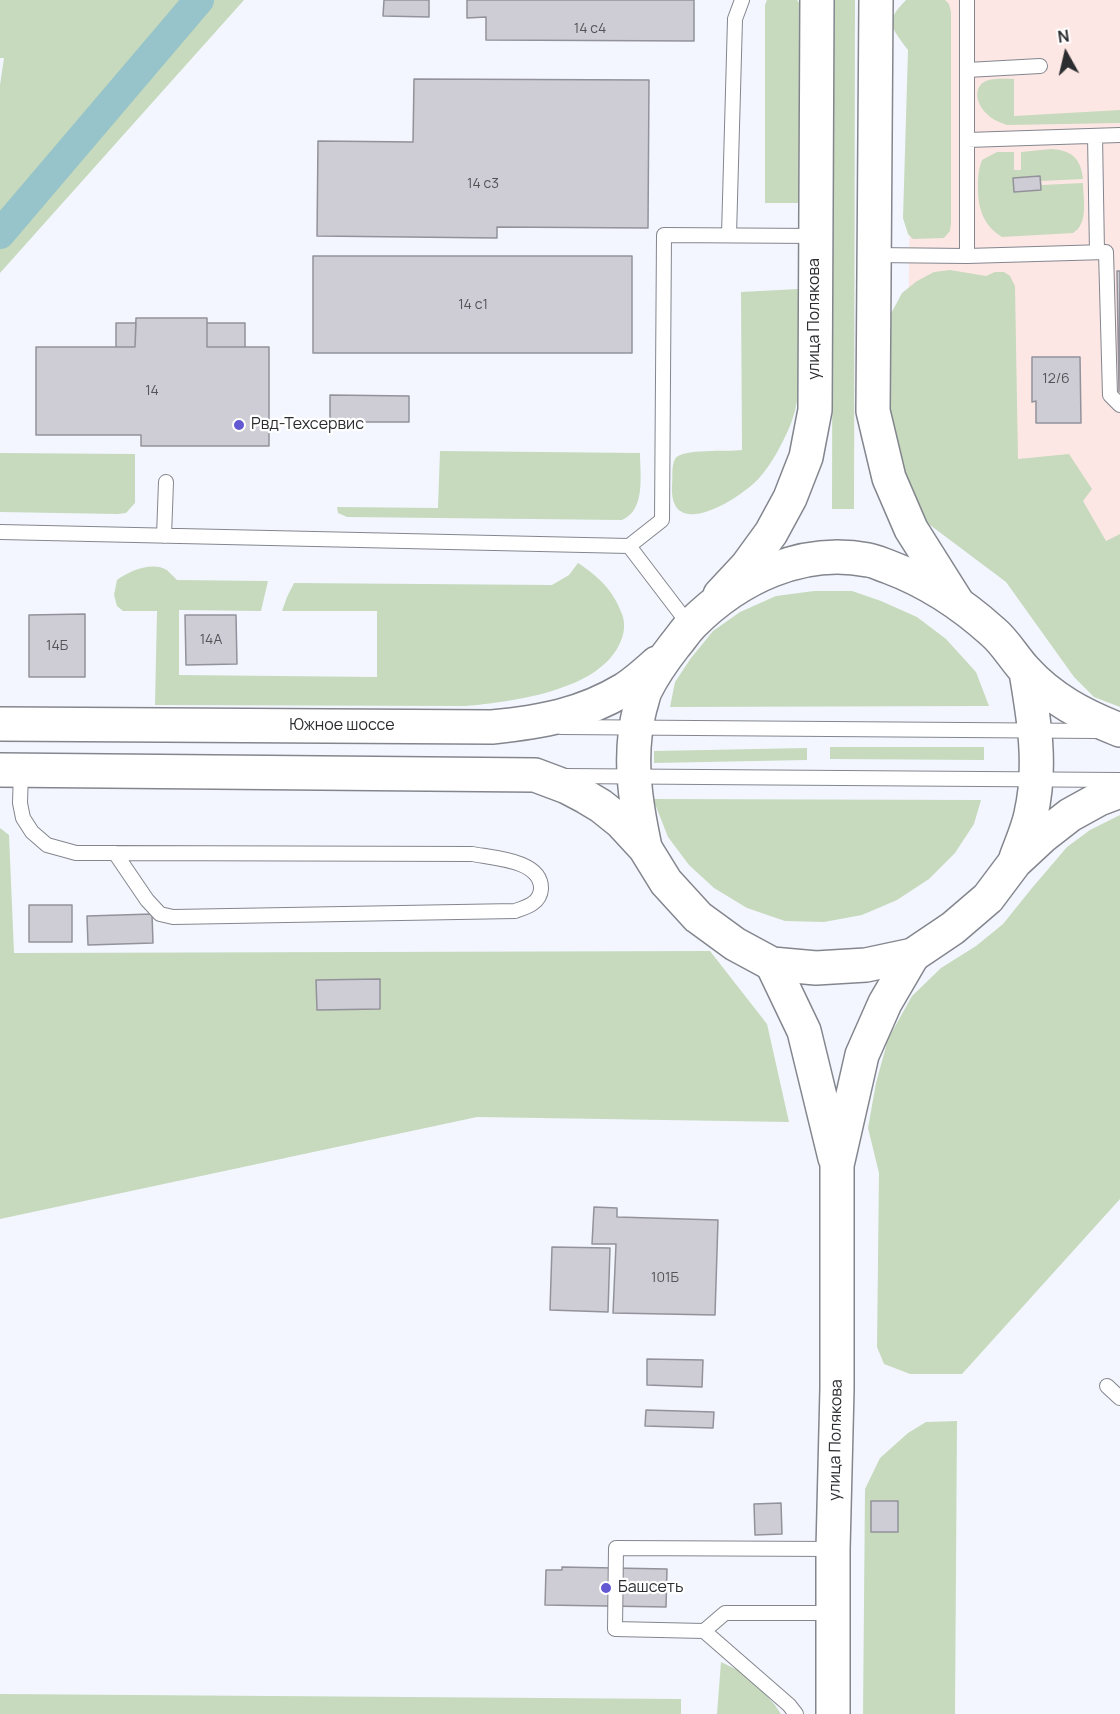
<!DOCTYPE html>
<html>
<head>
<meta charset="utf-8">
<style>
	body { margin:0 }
	#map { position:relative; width:1120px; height:1714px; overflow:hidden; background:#f3f6ff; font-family:Manrope,sans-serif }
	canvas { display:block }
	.north { position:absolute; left:1036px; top:24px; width:60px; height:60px; -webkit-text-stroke:4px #fff; paint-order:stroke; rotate:352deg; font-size:16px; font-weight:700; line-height:24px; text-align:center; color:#2b2c2f }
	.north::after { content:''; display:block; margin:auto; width:21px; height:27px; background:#2b2c2f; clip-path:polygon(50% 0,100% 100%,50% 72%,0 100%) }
</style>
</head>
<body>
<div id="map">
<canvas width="1120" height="1714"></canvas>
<div class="north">N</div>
</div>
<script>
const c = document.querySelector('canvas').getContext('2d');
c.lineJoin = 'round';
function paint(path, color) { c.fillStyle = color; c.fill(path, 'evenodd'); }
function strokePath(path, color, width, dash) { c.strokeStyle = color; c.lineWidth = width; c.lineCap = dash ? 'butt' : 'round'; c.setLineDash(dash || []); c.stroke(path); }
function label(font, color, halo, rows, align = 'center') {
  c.font = font + ' Manrope,sans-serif'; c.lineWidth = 4.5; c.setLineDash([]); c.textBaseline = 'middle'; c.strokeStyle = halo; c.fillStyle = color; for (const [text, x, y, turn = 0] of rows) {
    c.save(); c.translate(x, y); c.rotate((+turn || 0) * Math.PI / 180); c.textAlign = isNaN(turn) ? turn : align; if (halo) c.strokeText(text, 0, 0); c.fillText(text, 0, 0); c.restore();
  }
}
const commercial = new Path2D(`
	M913 0H1120V648L907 399Z`);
const green = new Path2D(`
	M0 0H244L0 273V85L4 58H0Z
	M767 0H797L800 4 799 203H765V5Z
	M833 0H855L854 509H832Z
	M906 0H945L949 4 951 12V224L950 231 944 238 913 239 908 234 903 218 908 50C891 27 884 22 906 0Z
	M1014 79V116L1120 110V123L1007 125C999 122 991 119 986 113 977 105 972 87 986 81 994 78 1005 79 1014 79Z
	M1051 149C1071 150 1081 158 1083 179L1041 181 1042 185 1083 183C1083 198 1089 224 1073 233L1002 237C984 226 978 209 978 189 978 179 978 170 982 160L997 152H1014V170H1021V152Z
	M950 270 986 276 995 272H1004L1010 276 1015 286 1018 459 1069 454 1092 489 1083 501 1106 541 1120 534V707L1094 697 1074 677 1006 582 930 525 917 511 889 450 887 321 902 293 917 281 934 272Z
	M798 289C799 329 806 389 790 426 782 444 773 462 760 477 742 498 669 544 672 486 673 478 671 466 675 459 681 448 728 452 742 450L741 292Z
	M440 451 640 453C640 474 646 510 622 520L347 517 338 513 337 507 438 508Z
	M0 453 135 454V503L126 513 118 514 0 512Z
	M578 563C599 577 613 590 622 614 626 625 624 635 619 645 597 691 511 702 466 706L155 705 157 611H123L117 606 114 595 117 580C129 571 152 561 167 570 170 573 174 577 177 580L268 581 261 611 179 610V675L377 677V611H282L287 597 294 583 552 585 569 575Z
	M814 591H852L881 601 917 617 946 639 976 672 989 706 670 707 675 682 691 658 713 631 740 612 776 596Z
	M830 747H984V760L830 759Z
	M807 748V760L654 763V751Z
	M653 799 981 800 974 824 955 853 929 879 897 900 862 915 824 922 785 921 747 908 714 888 689 865 668 837Z
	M1120 815V1199L962 1374H910L884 1364 877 1347 879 1173 868 1128 876 1083 888 1039 912 996 941 968 976 946 1003 924 1032 888 1067 847 1090 830Z
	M0 828 9 835 14 953 710 951 767 1024 789 1122 477 1117 0 1219Z
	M957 1421 955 1714H863L865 1489 880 1458 908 1433 926 1422Z
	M721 1662 746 1674 775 1705 781 1714H717Z
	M0 1694 681 1699V1714H0Z`);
const canal = new Path2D(`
	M0 234 199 0`);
const building = new Path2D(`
	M384 0H429V17L383 16Z
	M467 0H694V41L486 40V17L467 18Z
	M414 79 649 80 648 228 497 227V238L317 236 318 141 413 142Z
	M1040 176 1041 190 1014 192 1013 178Z
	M313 256H632V353H313Z
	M1117 271H1120L1119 392Z
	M136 318H207V347H269V446H141V435H36V347H135Z
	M116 323H136L135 347H116Z
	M207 323H245V347H207Z
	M1032 357H1080L1081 423H1036V401L1032 402Z
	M330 395 409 396V422H330Z
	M85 614V677H29V615Z
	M185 615H236L237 664 186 665Z
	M29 905H72V942H29Z
	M152 914 153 943 88 945 87 916Z
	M380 979V1009L317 1010 316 980Z
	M594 1207 617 1208V1217L718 1220 715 1315 613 1313 616 1244H592Z
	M552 1247 610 1248 608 1312 550 1310Z
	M647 1359 703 1360 702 1387 647 1385Z
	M646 1410 714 1412 713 1428 645 1426Z
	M871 1501H898V1532H871Z
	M781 1503 782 1534 755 1535 754 1504Z
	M562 1567 667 1569 666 1607 545 1605 546 1570H562Z`);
const lane = new Path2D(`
	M967 0V256
	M967 70 1040 66
	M1095 136 1097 252
	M967 140 1120 135
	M729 235 735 19 742 0
	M874 255 967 256 1106 252 1110 395 1120 405
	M0 532 629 546 690 626
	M164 536 166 482
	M629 546 662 520 664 235 816 236
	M561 727 1097 731
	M21 771 20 803 23 818 32 832 47 845 76 853H115L472 854C493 858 542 860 541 889 540 903 527 907 515 911L173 917 160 914 147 900 115 853
	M564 776 1120 780
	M1107 1386 1120 1398
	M704 1631 725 1613H834
	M796 1714 789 1705 704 1631 615 1629 616 1548 833 1549`);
const secondary = new Path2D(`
	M876 0 873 411 889 478 911 529 957 602
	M720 595 747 566 771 533 790 498 806 457 815 410 817 0
	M772 964 804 1031 835 1158
	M833 1714V1549L837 1389V1165L862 1055 885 1003 913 955`);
const primary = new Path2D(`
	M0 724 492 727C541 722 582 715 625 689 636 682 647 672 657 663
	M0 770 535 775 567 787 586 797 601 806 621 822 645 848 666 882 698 917 735 944 772 964 816 968 866 965 913 955 953 928 988 898 1015 862 1043 836 1070 815 1099 799 1120 791
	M645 847C635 801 628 754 640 708 642 702 643 696 645 691 653 675 664 659 675 645 681 638 686 630 692 624 738 578 802 547 868 560 875 561 883 565 889 567 929 582 962 604 993 632 1005 642 1014 658 1025 670 1051 699 1084 716 1120 730
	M1016 858C1021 844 1028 829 1031 814 1042 766 1034 719 1026 672`);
const markers = [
	[239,425,6,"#6259d2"],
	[606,1588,6,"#6259d2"]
];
const numberNames = [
	["14 с4",590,29],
	["14 с3",483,184],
	["14 с1",473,305],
	["12/6",1056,379],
	["14",152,391],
	["14А",211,640],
	["14Б",57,646],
	["101Б",665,1278]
];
const streetNames = [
	["улица Полякова",815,319,-90],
	["Южное шоссе",342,726],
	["улица Полякова",836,1440,-89]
];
const poiNames = [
	["Рвд-Техсервис",251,425],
	["Башсеть",618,1588]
];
paint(commercial, '#fde7e5');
paint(green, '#c7dabd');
strokePath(canal, '#96c4ca', 30);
paint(building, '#cecdd5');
strokePath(building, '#93929a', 1.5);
strokePath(lane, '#84868e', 16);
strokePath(secondary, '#84868e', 36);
strokePath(primary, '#84868e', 36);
strokePath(lane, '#fff', 14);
strokePath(secondary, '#fff', 33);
strokePath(primary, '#fff', 33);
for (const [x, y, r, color] of markers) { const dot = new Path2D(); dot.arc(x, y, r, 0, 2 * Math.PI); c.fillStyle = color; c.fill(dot); strokePath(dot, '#fff', 2); }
label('14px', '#545458', null, numberNames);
label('16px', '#2b2c2f', '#fff', streetNames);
label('16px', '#2b2c2f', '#fff', poiNames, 'left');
</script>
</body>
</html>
